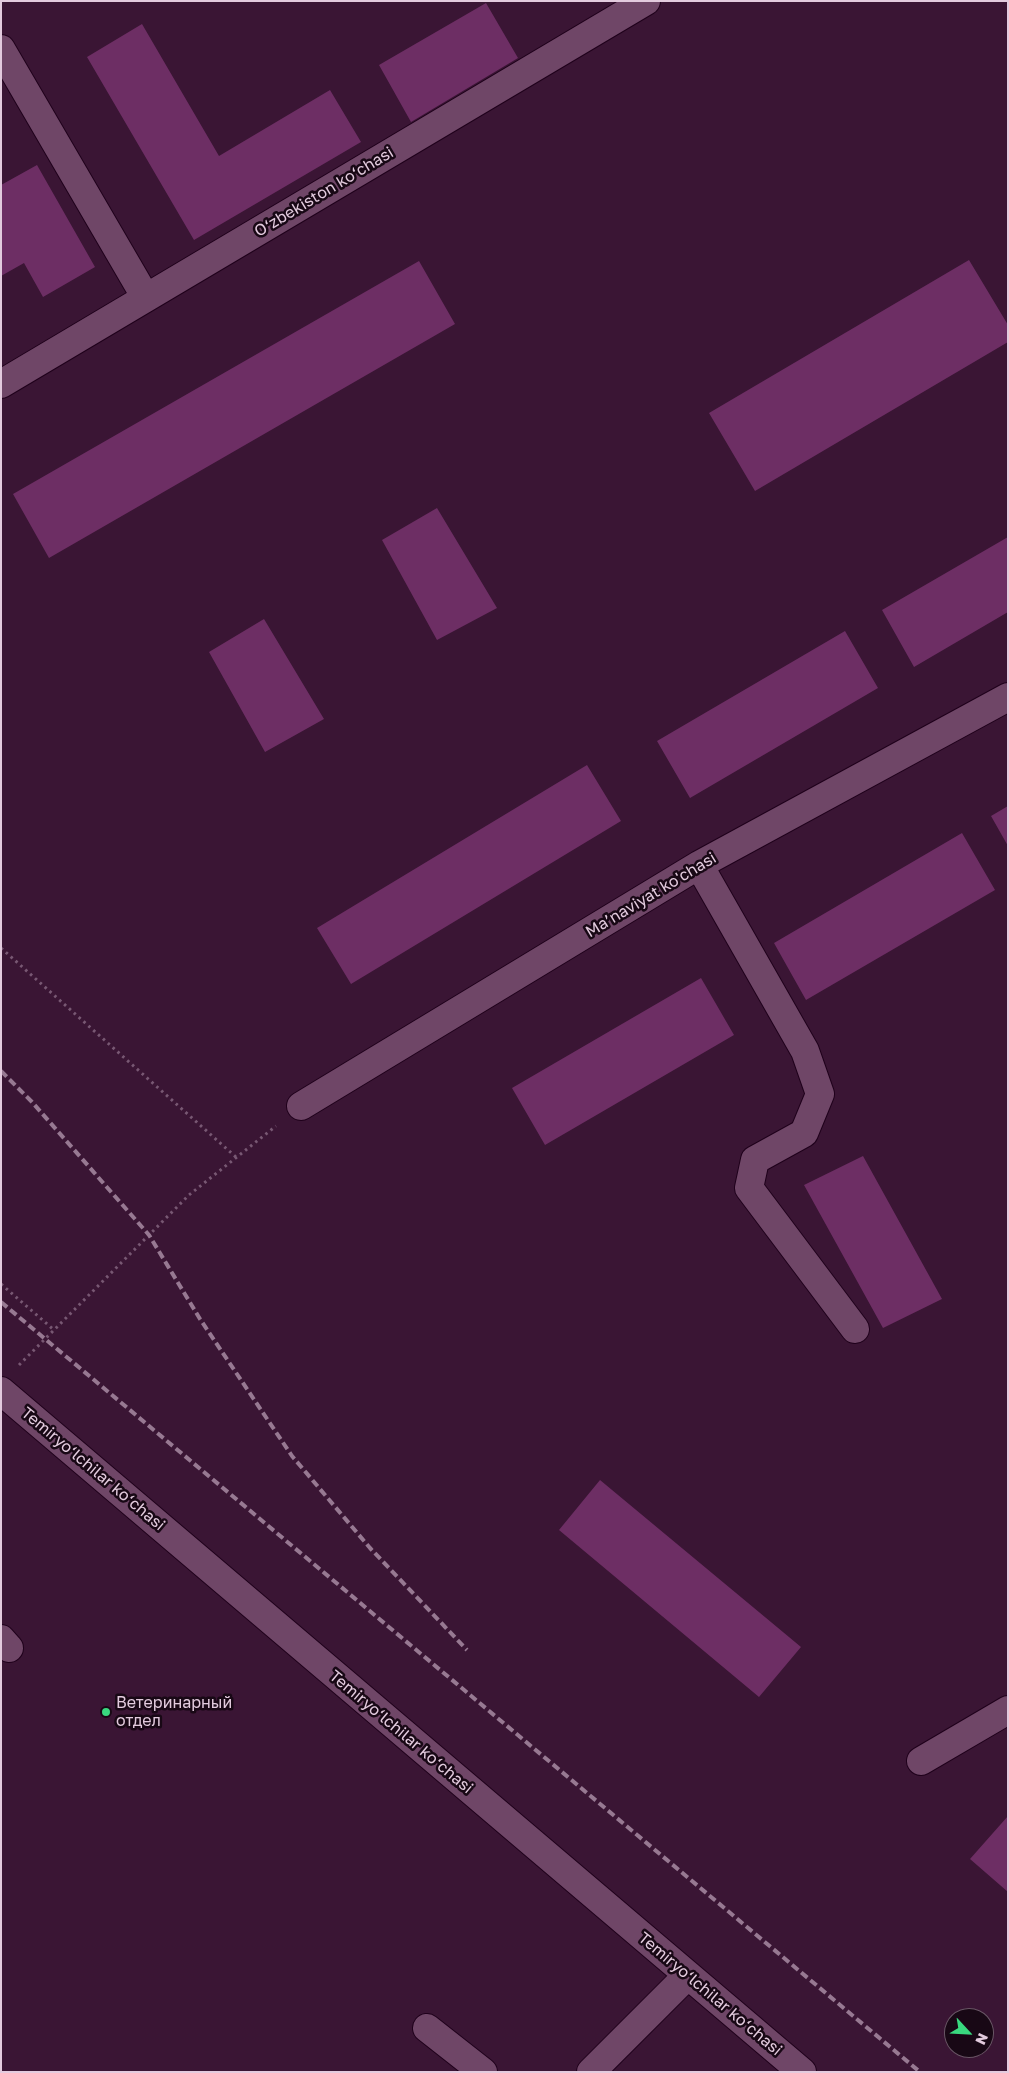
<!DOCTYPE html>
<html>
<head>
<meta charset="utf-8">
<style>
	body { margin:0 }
	#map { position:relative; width:1009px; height:2073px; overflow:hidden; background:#3a1534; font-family:"Golos Text",sans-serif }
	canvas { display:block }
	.frame { position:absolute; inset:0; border:2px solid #e3cbde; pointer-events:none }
	.north { position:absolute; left:944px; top:2008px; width:50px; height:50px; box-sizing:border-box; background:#180815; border:1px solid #695665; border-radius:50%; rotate:115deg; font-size:14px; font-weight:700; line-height:20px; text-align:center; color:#e3cbde }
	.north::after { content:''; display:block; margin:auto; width:18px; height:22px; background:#39d87f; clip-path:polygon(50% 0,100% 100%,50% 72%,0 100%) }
</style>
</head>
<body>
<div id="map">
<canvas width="1009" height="2073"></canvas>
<div class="frame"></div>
<div class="north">N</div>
</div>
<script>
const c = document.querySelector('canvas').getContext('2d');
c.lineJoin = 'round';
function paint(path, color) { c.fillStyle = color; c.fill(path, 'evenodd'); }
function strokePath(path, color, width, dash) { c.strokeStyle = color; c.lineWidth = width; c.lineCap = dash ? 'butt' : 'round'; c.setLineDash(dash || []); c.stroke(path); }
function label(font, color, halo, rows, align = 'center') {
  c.font = font + ' "Golos Text",sans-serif'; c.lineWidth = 5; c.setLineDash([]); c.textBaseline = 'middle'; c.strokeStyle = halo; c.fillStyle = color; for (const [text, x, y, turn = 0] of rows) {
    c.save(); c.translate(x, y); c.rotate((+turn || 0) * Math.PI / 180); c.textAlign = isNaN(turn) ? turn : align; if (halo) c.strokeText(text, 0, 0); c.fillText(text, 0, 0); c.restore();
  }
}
const building = new Path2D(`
	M486 3 518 58 411 122 379 65Z
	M142 24 219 156 330 90 361 142 194 240 87 57Z
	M37 165 95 267 43 297 24 263 1 276V185Z
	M969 260 1008 325V342L755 491 709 413Z
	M419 261 455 324 49 558 13 494Z
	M437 508 497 608 437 640 382 540Z
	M1008 537V612L914 667 882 610Z
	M264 619 324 719 265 752 209 652Z
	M845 631 878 688 690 798 657 741Z
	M587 765 621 821 351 984 317 928Z
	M1008 806V846L991 816Z
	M962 833 995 890 806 1000 774 943Z
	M701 978 734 1035 545 1145 512 1088Z
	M863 1156 942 1299 883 1328 804 1185Z
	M600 1480 801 1647 759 1697 559 1530Z
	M1008 1816V1892L970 1859Z`);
const path = new Path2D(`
	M1 948 237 1158
	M1 1284 54 1330
	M19 1365 189 1195 276 1126`);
const minor = new Path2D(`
	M1 49 146 298
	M1 384 646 1
	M699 865 805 1051 820 1094 804 1133 755 1160 749 1188 855 1329
	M301 1106 699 865 1008 697
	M1 1391 802 2072
	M1 1639 9 1648
	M921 1761 1008 1710
	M427 2028 483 2072
	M591 2072 688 1975`);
const rail = new Path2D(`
	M1 1071 32 1102 149 1235 200 1319 292 1456 370 1548 467 1650
	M1 1302 920 2072`);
const markers = [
	[106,1712,5,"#39d87f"]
];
const streetNames = [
	["O‘zbekiston ko‘chasi",324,192,-31],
	["Ma’naviyat ko'chasi",651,895,-31],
	["Temiryo‘lchilar ko‘chasi",93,1469,40],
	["Temiryo‘lchilar ko‘chasi",401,1732,40],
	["Temiryo‘lchilar ko‘chasi",710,1994,40]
];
const poiNames = [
	["Ветеринарный",116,1703],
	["отдел",116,1721]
];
paint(building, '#6d2e64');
strokePath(minor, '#1f001b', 30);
strokePath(path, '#785873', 3, [2.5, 4]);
strokePath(minor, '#6f4667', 28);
strokePath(rail, '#977992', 4, [8, 4]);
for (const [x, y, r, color] of markers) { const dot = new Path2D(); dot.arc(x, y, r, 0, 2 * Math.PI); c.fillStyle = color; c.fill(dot); strokePath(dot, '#180815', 2); }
label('16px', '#e3cbde', '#180815', streetNames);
label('16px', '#e3cbde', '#180815', poiNames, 'left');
</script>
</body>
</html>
